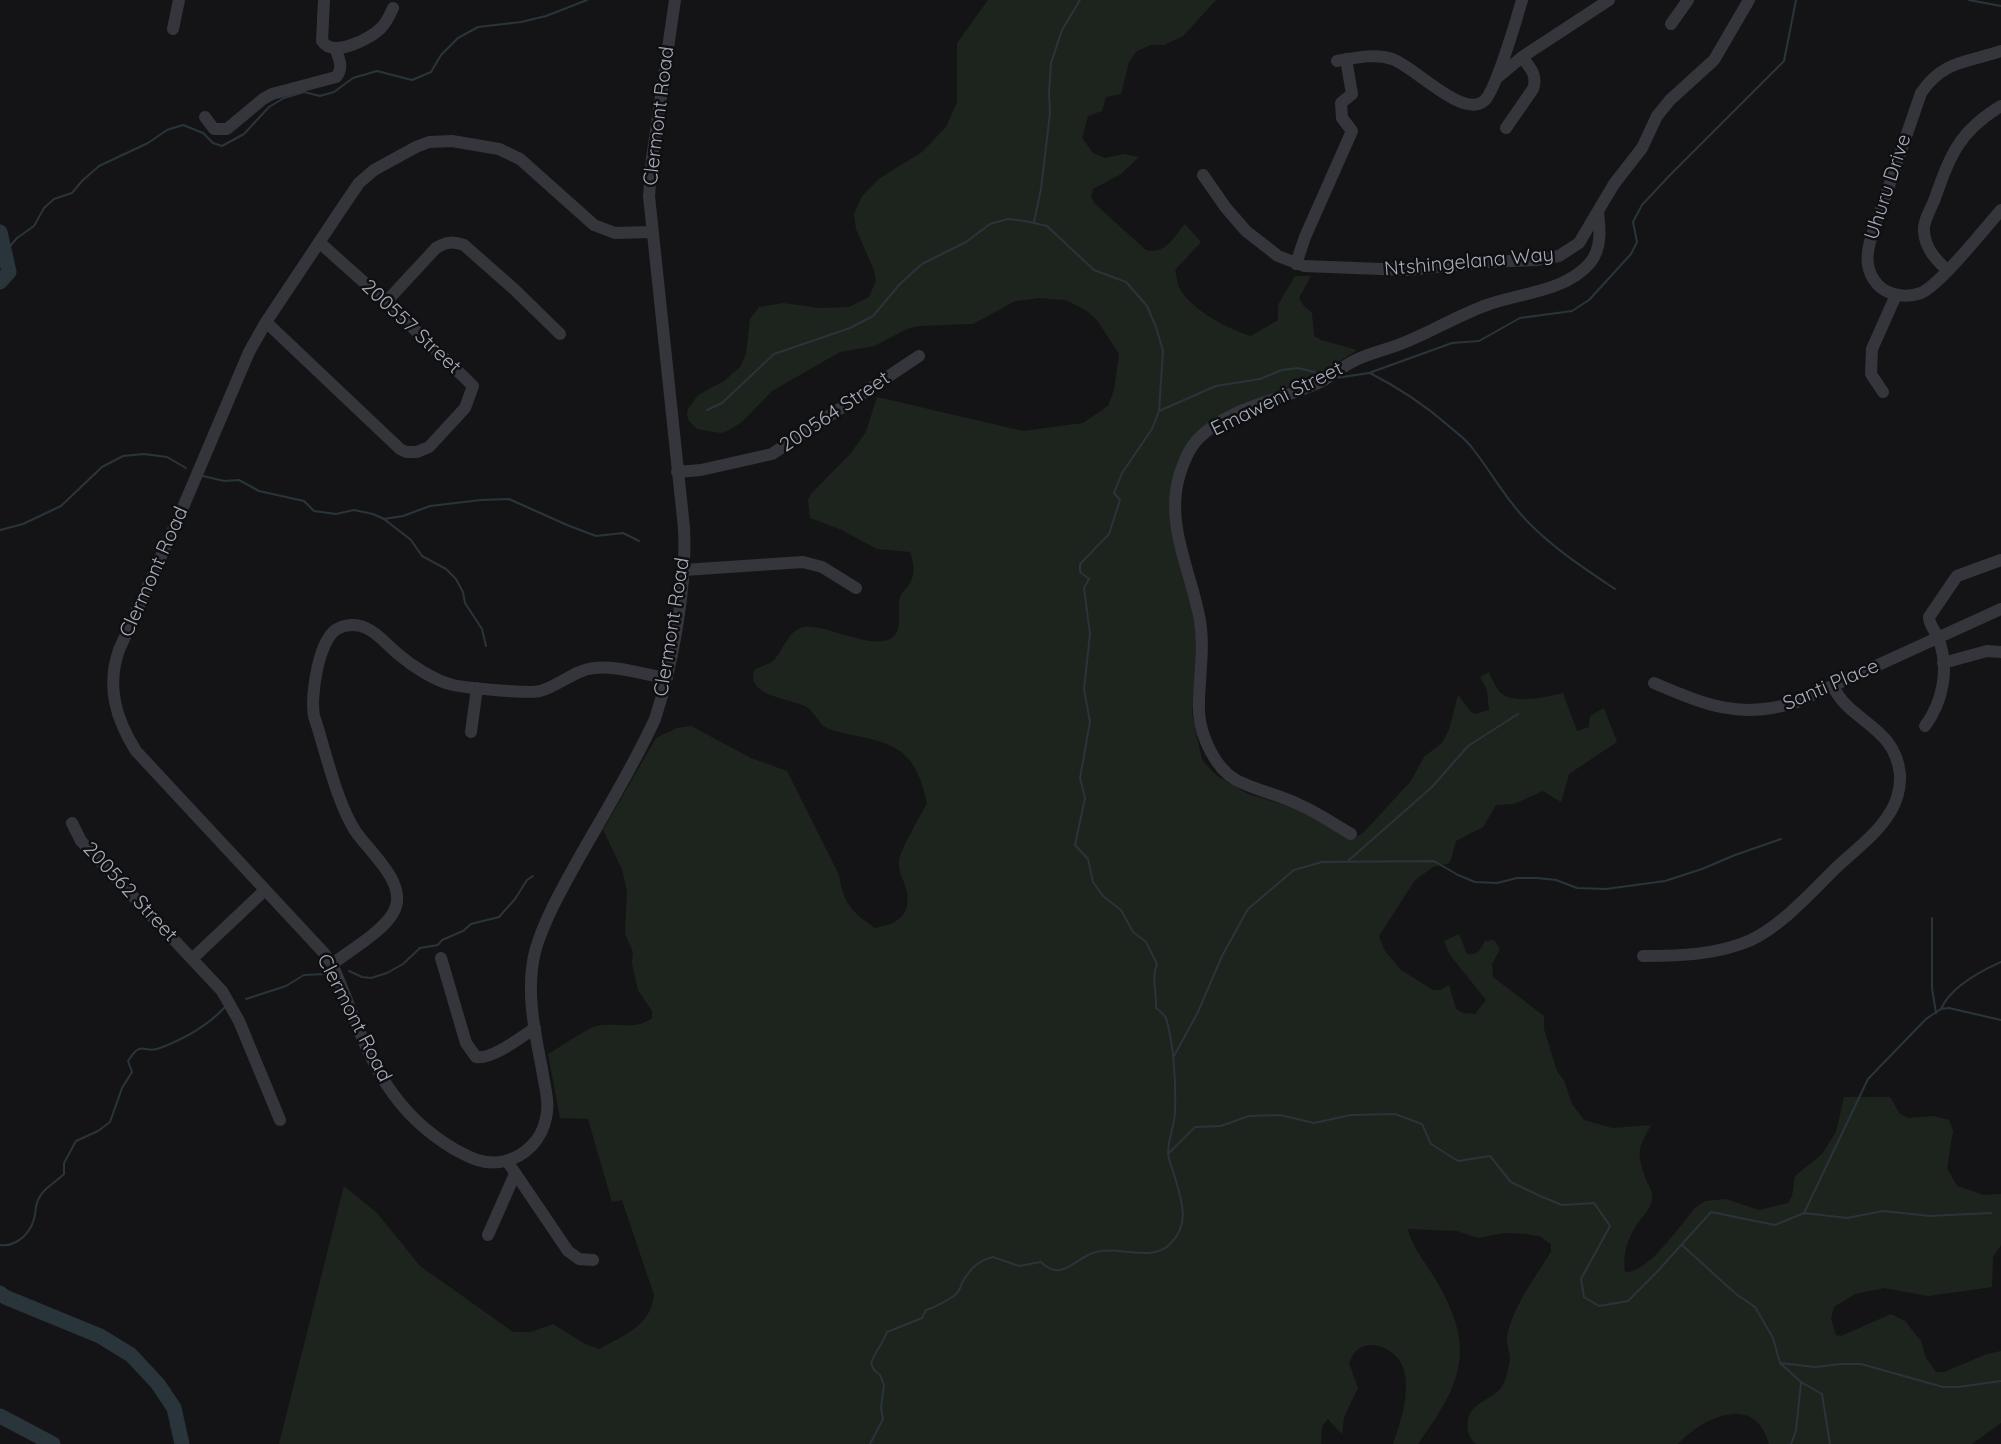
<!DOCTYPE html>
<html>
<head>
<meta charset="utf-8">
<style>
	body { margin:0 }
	canvas { display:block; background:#141416 }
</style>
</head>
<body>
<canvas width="2001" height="1444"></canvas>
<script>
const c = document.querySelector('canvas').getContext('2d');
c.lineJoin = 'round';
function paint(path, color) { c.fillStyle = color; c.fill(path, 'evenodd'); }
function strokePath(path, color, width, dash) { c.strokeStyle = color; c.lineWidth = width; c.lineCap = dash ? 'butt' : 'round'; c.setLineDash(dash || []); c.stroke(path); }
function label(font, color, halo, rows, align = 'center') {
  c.font = font + ' Quicksand,sans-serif'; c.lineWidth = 5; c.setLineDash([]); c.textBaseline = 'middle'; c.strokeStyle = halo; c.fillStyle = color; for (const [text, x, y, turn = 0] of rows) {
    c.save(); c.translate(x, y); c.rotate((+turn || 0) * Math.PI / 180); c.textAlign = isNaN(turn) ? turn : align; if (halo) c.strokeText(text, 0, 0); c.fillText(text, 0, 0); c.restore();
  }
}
const green = new Path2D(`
	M988 0H1216L1183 36 1164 45H1151L1137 51 1129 62 1121 94 1106 97 1102 111 1088 116 1082 138 1093 153 1105 158 1124 154 1139 157 1121 174 1093 189 1091 197 1095 204 1146 250C1165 255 1174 237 1185 224L1201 242 1175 270C1177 276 1177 284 1180 289 1192 310 1229 330 1251 336L1278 320V305L1295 276H1311L1299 298 1303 305 1312 313 1314 336 1321 340 1357 350 1322 373 1276 392 1225 417 1190 441 1172 487 1197 631V670L1192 713 1202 760 1216 775 1246 793 1293 808 1354 839 1365 831 1411 781 1424 757 1442 743 1449 730 1458 695 1471 712 1476 714 1489 710 1487 690 1480 677 1489 672C1492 678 1494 685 1498 690 1509 706 1546 697 1563 693L1577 731 1589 727 1590 716 1604 708 1617 742 1569 774 1561 802 1543 791 1514 804 1496 805 1483 827 1456 841 1450 863 1433 867 1415 880 1379 936 1385 951 1401 970 1433 990H1440L1449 985 1456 1009 1463 1013 1475 1014 1486 1000 1450 955 1444 941 1459 934 1467 954C1477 956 1481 949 1485 941L1494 940 1500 949 1492 964 1493 977 1544 1016V1029L1557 1071 1564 1081 1572 1104 1584 1120 1612 1128 1651 1125C1636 1152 1637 1154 1647 1182 1650 1188 1653 1193 1652 1200 1650 1209 1643 1216 1637 1224 1628 1237 1622 1256 1625 1272 1648 1274 1681 1224 1695 1208L1705 1201 1726 1199 1759 1210 1788 1203 1792 1196 1795 1176 1822 1154 1836 1132 1844 1097H1890L1900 1114 1908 1118 1933 1116 1949 1120 1953 1131 1947 1168 1957 1186 1984 1195 2001 1194V1245L1993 1257 1992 1287 1928 1296 1884 1288 1855 1294 1834 1307 1831 1319 1836 1335 1841 1336 1891 1314 1905 1321 1921 1341 1926 1358 1936 1372H1944L1987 1354 2001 1351V1423L1972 1444H1769C1755 1392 1703 1417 1678 1444H1477C1469 1440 1466 1429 1468 1420 1471 1403 1491 1400 1501 1388 1505 1383 1510 1365 1510 1357 1509 1351 1507 1345 1507 1339 1509 1313 1537 1274 1551 1252V1244L1539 1236 1525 1234 1504 1233 1478 1238 1457 1231 1408 1229C1411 1246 1425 1262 1434 1277 1477 1348 1463 1381 1418 1444H1393C1401 1421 1410 1395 1404 1370 1400 1352 1372 1336 1356 1351 1353 1354 1351 1359 1349 1363L1358 1388 1344 1417 1342 1434 1328 1419 1322 1426 1321 1444H279L344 1186 377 1213 420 1266 513 1332H531L553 1324 585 1344 599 1349C623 1336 651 1326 654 1295L622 1200 612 1202 588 1119 560 1118 548 1054C559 1048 587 1028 597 1026 617 1022 635 1031 652 1018V1011L638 990 632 963 633 952 625 934 627 891 622 869 603 830 656 738 677 728 691 726 751 758 787 771 839 875C844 905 852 912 875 928 896 924 911 917 907 892 905 881 898 873 899 861 901 848 920 817 927 803 923 785 916 762 900 751 884 740 861 737 843 733 838 731 830 730 825 727 817 721 813 709 803 705 788 699 743 694 755 669 761 667 770 664 775 659 784 648 789 629 805 627 827 623 889 660 898 629 901 619 897 607 900 597 901 594 905 589 908 586 916 575 914 565 910 552L877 549 842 530 813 519 810 518 808 500 811 494 851 453 866 432 877 397 1023 431 1083 423 1108 406 1114 390 1119 354 1097 320 1087 311 1066 300 1040 298 1015 301 973 324 918 326 907 329 874 346 840 352 772 391 742 422 729 430 721 433 697 429 689 421 687 415 688 409 698 395 724 381 741 366 746 353 750 319 759 307 783 303 820 308 849 307 869 297 876 281 874 270 856 229 854 214 862 196 880 178 922 152 946 127 957 102V43Z`);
const stream = new Path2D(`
	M1969 0 2001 6
	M1034 222 1041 189 1050 113 1049 93 1051 63 1062 30 1080 0
	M5 252 17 238 34 226 44 208 54 199 72 193 82 181 99 166 148 143 167 130 183 125 203 133 213 143 222 146 244 134 269 107 284 98 304 92 320 96 334 92 353 78 377 71 412 80 431 72 441 55 458 38 478 27 521 22 546 16 587 0
	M1370 373C1401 389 1424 404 1450 427 1458 434 1467 440 1473 449 1492 473 1506 500 1528 522 1553 548 1585 569 1615 589
	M1336 378 1369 373 1452 343 1479 341 1520 318 1572 311 1589 300 1631 254 1637 242 1633 222 1642 205 1669 176 1784 61 1796 0
	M707 410 722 403 774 354 850 328 873 316 900 284 922 264 966 242 990 224 1008 219 1025 221 1047 226 1094 270 1126 282 1147 306 1156 327 1163 351 1159 411 1152 429 1122 473 1114 493 1120 500 1109 534 1080 564V572L1089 579 1084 588 1090 634 1084 689 1090 722 1080 778 1085 798 1075 845 1088 859 1093 882 1103 896 1121 910 1133 932 1146 942 1157 964C1151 977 1157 994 1156 1008 1160 1011 1164 1014 1166 1018 1174 1044 1176 1085 1175 1113 1174 1126 1168 1140 1168 1153 1168 1159 1171 1165 1173 1171 1180 1196 1192 1222 1171 1243 1152 1264 1117 1244 1093 1253 1073 1260 1061 1282 1041 1262L1019 1266 993 1257C977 1261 970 1269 962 1283 961 1287 958 1293 955 1295 950 1299 932 1309 926 1310L922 1318 887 1332C883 1343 875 1352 871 1363L874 1370 880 1375 884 1385 881 1408 883 1419 870 1444
	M1159 411 1216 386 1260 379 1282 370 1298 368 1322 374
	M203 476 224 481 239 480 259 491 304 501 314 511 336 514 354 510 373 514 384 519 403 516 430 506 481 500 509 499 567 525 596 536 623 533 639 541
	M384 519 411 540 422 556 446 569 456 579 463 592 465 603 482 629 486 646
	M0 530 23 524 61 506 102 467 123 456 144 454 167 457 186 468
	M1349 860 1432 787 1468 746 1518 714
	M1932 918V988L1936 1013
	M349 971 362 977 371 978 387 973 403 964 420 948 438 945 442 940 463 931 471 924 499 917 515 899 527 880 533 876
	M246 999 286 986 304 975 325 974
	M1941 1009C1950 988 1981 971 2001 962
	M1174 1056 1198 1012 1222 956 1248 909 1294 870 1322 862 1434 861 1458 875 1475 882 1497 883 1517 878H1537L1556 880 1577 888 1606 889 1665 881 1702 869 1735 855 1781 839
	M1169 1153 1195 1127 1221 1126 1249 1116 1280 1115 1314 1123 1351 1115 1395 1114 1422 1124 1431 1144 1458 1161 1490 1156 1511 1182 1540 1196 1562 1205 1594 1203 1610 1226 1581 1279 1584 1297 1599 1306 1628 1301 1655 1274 1711 1212 1775 1225 1804 1213 1868 1079 1926 1019 1941 1009 1949 1008 2001 1020
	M1804 1213 1847 1218 1883 1211 1930 1216 1991 1213
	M0 1245C16 1247 30 1234 34 1219 36 1213 35 1206 38 1200 43 1188 55 1183 64 1174V1163L76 1141 98 1131 110 1122 122 1088 132 1072 128 1061C142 1038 144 1055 160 1048 184 1039 206 1027 224 1008
	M1682 1245 1736 1294 1755 1307 1773 1338 1780 1363 1801 1382 1822 1394 1830 1444
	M1780 1363 1815 1367 1841 1364H1861L1943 1387H1958L2001 1381
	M1791 1444 1796 1431 1801 1382`);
const river = new Path2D(`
	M0 232 9 272 0 282
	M0 1293 5 1297 100 1336 131 1355 158 1384 174 1408 182 1444
	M0 1416 53 1444`);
const minor = new Path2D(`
	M324 0 322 41C333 58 370 39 381 28 387 22 390 15 393 8
	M1671 24 1688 0
	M173 29 179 0
	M2001 51C1967 63 1943 60 1921 93L1871 238C1866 255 1865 271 1878 285 1889 296 1907 298 1921 293 1940 285 1985 228 2001 210
	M1337 61C1354 58 1375 53 1392 59 1413 65 1464 121 1485 100 1496 89 1517 18 1522 0
	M1497 78 1522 57 1609 0
	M205 117 214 129H227L263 99 272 94 336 77C344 68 339 58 335 48
	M1506 128 1533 89C1538 75 1530 68 1522 57
	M1203 175 1226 208 1246 231 1278 256 1304 266 1407 270 1485 262 1536 260 1559 256 1579 243 1614 184 1642 148 1657 116 1670 100 1714 60 1749 0
	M652 232 615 233 594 225 520 159 499 149 452 141 429 142 416 147 374 170 359 183 344 205 266 322 249 352 181 512 119 650C106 687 116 719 136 751L324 953 332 964C365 1040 378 1104 454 1149 470 1158 486 1166 505 1161 526 1156 542 1139 546 1118 550 1102 544 1084 542 1069 534 1029 525 987 536 948 546 916 563 887 579 858 605 812 633 767 655 719 673 664 687 586 684 528L649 196 652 158 675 0
	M1296 264 1305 237 1352 131 1342 118 1341 103 1352 94 1346 59
	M1947 270C1935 259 1925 248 1924 231 1923 222 1930 210 1934 201 1950 156 1958 132 2001 106
	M386 302 436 248C446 242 452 241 464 245L515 290 560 334
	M266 322 400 449 406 452H417L429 447 465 408 473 386 468 381 386 302 319 242
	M1883 392 1871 374 1872 349 1896 295
	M677 472 701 470 772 454 919 356
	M684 570 803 562 822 567 856 588
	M1943 663 1987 651 2001 652
	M1654 683C1706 705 1740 720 1797 702L2001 609
	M1925 726C1943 702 1950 667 1938 638 1935 630 1929 625 1929 617L1957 576 2001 560
	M471 732 477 688
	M72 823 81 841 222 991 239 1021 280 1120
	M1351 834C1334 824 1318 813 1300 805 1280 795 1255 790 1236 780 1215 768 1201 737 1199 713 1198 683 1205 651 1200 621 1192 573 1165 526 1179 477 1183 463 1189 448 1199 438 1231 406 1279 401 1318 383 1330 378 1340 368 1352 362 1366 354 1382 351 1398 345 1428 334 1456 316 1487 305 1519 293 1565 292 1590 263 1602 248 1600 229 1598 212
	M1643 956C1679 956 1717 955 1751 940 1783 925 1813 890 1838 866 1855 850 1877 834 1889 814 1896 804 1901 788 1900 775 1896 726 1849 722 1833 686
	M441 958 466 1043 476 1057C492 1060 521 1037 535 1028
	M192 959 265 890
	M332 964C349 951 391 927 396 906 404 881 370 852 356 832 337 804 325 749 314 716 310 696 319 636 339 628 347 624 358 624 366 628 378 633 388 646 398 654 412 666 435 681 453 685 467 688 529 694 540 691 559 686 574 670 594 668 615 665 646 675 667 678
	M507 1161 568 1251 579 1259 593 1260
	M488 1235 515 1174`);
const streetNames = [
	["Clermont Road",659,116,-83],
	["Uhuru Drive",1888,187,-72],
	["Ntshingelana Way",1469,262,-5],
	["200557 Street",411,327,43],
	["Emaweni Street",1277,399,-26],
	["200564 Street",835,412,-34],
	["Clermont Road",154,572,-66],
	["Clermont Road",672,627,-81],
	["Santi Place",1831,685,-23],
	["200562 Street",130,892,47],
	["Clermont Road",354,1018,63]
];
paint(green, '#1c241d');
strokePath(stream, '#29343b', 2);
strokePath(river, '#29343b', 15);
strokePath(minor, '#35363c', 12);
label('20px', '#a5abb8', '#0f0f11', streetNames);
</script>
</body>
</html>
